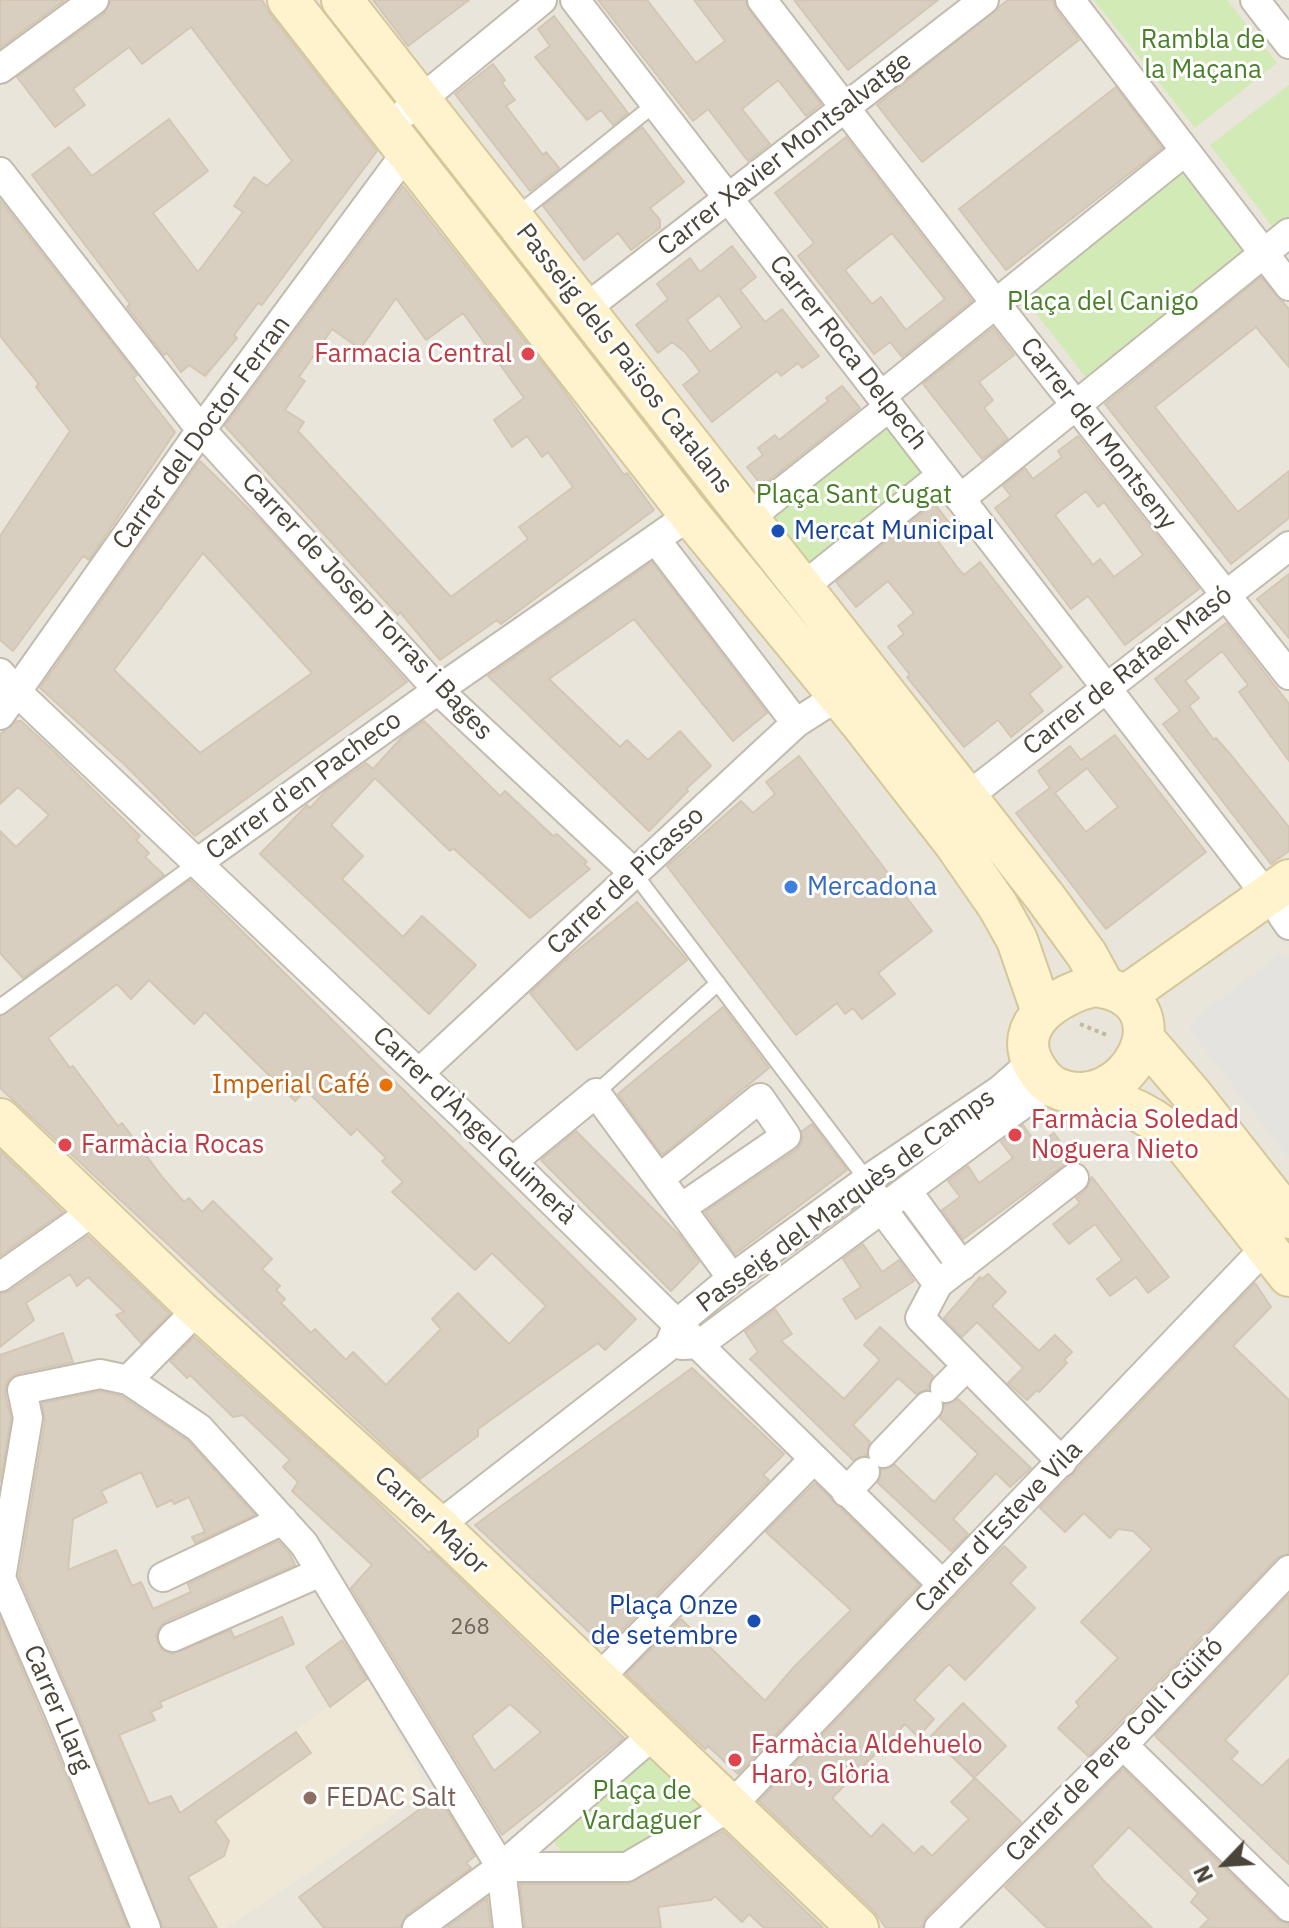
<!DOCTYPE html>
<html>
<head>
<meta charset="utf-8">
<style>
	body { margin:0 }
	#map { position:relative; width:1289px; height:1928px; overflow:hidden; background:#f6f3ec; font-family:"IBM Plex Sans",sans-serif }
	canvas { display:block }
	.north { position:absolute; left:1185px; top:1824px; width:80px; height:80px; -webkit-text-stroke:6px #fff; paint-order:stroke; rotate:245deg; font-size:22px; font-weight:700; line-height:32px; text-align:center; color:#4b4439 }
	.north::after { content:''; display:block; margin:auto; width:28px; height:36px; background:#4b4439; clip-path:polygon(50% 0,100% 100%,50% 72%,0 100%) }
</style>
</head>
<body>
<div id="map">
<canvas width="1289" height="1928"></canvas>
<div class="north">N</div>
</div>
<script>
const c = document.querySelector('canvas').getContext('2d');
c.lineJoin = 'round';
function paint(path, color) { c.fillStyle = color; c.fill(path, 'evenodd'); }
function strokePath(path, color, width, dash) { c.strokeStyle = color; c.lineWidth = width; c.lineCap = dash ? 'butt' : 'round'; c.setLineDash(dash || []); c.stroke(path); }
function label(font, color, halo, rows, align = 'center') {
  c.font = font + ' "IBM Plex Sans",sans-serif'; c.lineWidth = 6; c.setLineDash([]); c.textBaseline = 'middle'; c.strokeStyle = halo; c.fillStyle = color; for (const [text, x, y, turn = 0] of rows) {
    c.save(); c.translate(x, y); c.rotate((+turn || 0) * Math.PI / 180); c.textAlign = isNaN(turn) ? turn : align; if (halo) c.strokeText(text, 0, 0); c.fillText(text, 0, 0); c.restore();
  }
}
const residential = new Path2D(`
	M0 0H1289V1928H0Z`);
const education = new Path2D(`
	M367 1679 429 1791 226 1928H217L203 1904 164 1928H155L118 1834 192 1805Z`);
const green = new Path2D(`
	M1094 0H1227L1277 63 1195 128Z
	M1289 85V220L1275 230 1210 145Z
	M1181 169 1249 252 1091 384 1022 295Z
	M890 424 931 477 814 570 772 517Z
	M643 1757 653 1760 706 1809 625 1856 570 1861 555 1844 558 1830Z`);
const parking = new Path2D(`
	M689 551 739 617 730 625 679 558Z
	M1281 954 1289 957V1158L1190 1030 1194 1019Z`);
const building = new Path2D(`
	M0 0H65L0 48Z
	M111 0H262L270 14 377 151 262 305 258 303 234 335 237 338 205 376 189 365 181 372 167 353 164 355 127 307 130 304 32 175 69 147 92 176 169 119 208 171 153 213 198 272 243 212 234 206 254 177 267 186 292 161 191 27 142 64 129 47 73 89 85 105 55 127 17 77 104 14Z
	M373 0H469L408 46Z
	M598 0H647L696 63 725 41 694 0H745L749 10 821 104 806 116 778 80 742 109 770 144 748 161 708 109 693 121Z
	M794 0H938L848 70Z
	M1008 0H1053L1056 10 1079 40 922 162 877 105Z
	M554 16 628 113 613 125 601 110 587 120 535 57 550 46 538 29Z
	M493 64 505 80 502 83 515 100 506 106 543 155 546 152 559 168 530 191 455 94Z
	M1116 87 1162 148 1006 270 959 209Z
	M642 127 684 182 650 208 660 220V228L631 250 618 233 584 260 543 206Z
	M846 137 972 301 902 357 890 342 874 354 798 256 814 243 775 193ZM892 233 945 299 906 330 881 297 872 304 845 270Z
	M403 186 556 380 624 475 627 473 654 510 501 624 497 620 440 660 400 612 398 615 225 426ZM396 298 426 340 463 313 524 398 494 420 512 447 527 436 542 457 548 452 573 487 519 527 528 539 451 597 298 431 304 422 285 410 305 381 299 377 332 329 360 349Z
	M0 200 137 375 133 378 175 432 89 560 83 556 13 651 0 640V536L70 431 36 387 39 384 0 336Z
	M732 246 756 277 740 290 765 322 782 309 819 356 802 368 798 363 781 376 777 371 712 422 683 385 700 372 685 352 672 342 658 353 636 325 668 299 657 284 690 258 700 272ZM719 295 742 327 710 352 687 320Z
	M1261 277 1289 309V367L1256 327 1155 407 1238 512 1289 471V518L1231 564 1105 404Z
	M993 328 1014 355 979 382 993 400 984 408 1008 439 982 459 923 384Z
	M842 386 860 408 762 486 747 467 763 455 758 448 775 435 779 440 828 401 826 398Z
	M1078 436 1199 589 1125 645 1088 596 1071 609 995 508 1011 496 1003 486 1025 468 1033 479 1062 457 1058 451ZM1086 491 1098 507 1104 502 1143 555 1114 577 1100 559 1093 565 1055 515Z
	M200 461 264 524 407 682 195 836 125 765 40 688ZM203 553 312 673 200 753 114 670Z
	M934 503 951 525 935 537 957 567 964 575 980 562 1062 667 1029 694 1043 711 1011 737 998 720 964 747 907 677 910 675 888 647 904 634 898 626 914 613 888 581 856 607 836 582Z
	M652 562 767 713 733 741 634 619 549 679 620 747 627 740 648 760 680 731 711 766 686 789 688 791 649 831 488 676Z
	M1289 574V638L1257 599Z
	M1226 623 1289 704V761L1239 692 1248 685 1222 651 1185 681 1199 698 1189 706 1214 740 1216 738 1230 754 1289 827V851L1271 864 1163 724 1180 711 1155 679Z
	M17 721H21L56 753 140 836 136 840 149 853 145 857 164 875 23 978 0 953V831L16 847 49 815 18 787 0 804V734Z
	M424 721 500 796 505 791 553 836 557 834 587 862 584 864 590 869 530 918 453 848 450 851 375 778 331 825 363 856 342 879 403 937 422 916 476 965 429 1014 260 854 307 805 310 808 325 792 366 763 373 769 403 736Z
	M1115 735 1206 852 1106 929 1016 813 1050 788 1038 771 1070 746 1081 760ZM1087 768 1118 807 1086 832 1055 793Z
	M799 756 932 931 878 973 895 994 862 1019 853 1008 845 1014 837 1003 796 1035 667 866 741 801 753 813 775 794 766 782Z
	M190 880 636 1319 605 1350 598 1343 478 1429V1436L420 1479 0 1088V1017ZM149 980 194 1024 205 1012 295 1101 306 1090 351 1135 357 1129 386 1158 382 1161 403 1182 392 1192 475 1270 492 1253 546 1306 509 1344 458 1293 432 1319 441 1329 386 1385 353 1352 346 1360 315 1329 311 1333 281 1303 285 1299 276 1290 280 1286 262 1269 272 1259 213 1201 202 1212 189 1198 184 1202 163 1178 122 1123 118 1126 73 1066 70 1068 48 1038 117 984 131 999Z
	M637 902 687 960 577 1050 530 993 568 958Z
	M723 1007 769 1068 662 1155 618 1094Z
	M812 1124 847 1170 735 1254 705 1212 796 1150 802 1143V1131Z
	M1023 1125 1037 1145 1054 1133 1074 1161 1064 1165 963 1239 942 1210 960 1197 948 1181 968 1166 979 1183 1013 1158 1001 1142Z
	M576 1131 680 1236 699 1262 671 1291 541 1160Z
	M0 1151 63 1212 0 1256Z
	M1092 1177 1169 1277 1148 1293 1136 1277 1110 1296 1097 1279 1122 1260 1095 1224 1069 1244 1053 1224 1080 1203 1076 1198 1085 1191Z
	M88 1236 170 1314 141 1343 116 1315 124 1312 88 1277 77 1286 70 1274 26 1303 34 1320 0 1347V1294L10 1291Z
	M863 1244 882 1272 899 1260 914 1281 856 1319 843 1299 861 1287 843 1259Z
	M988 1274 1006 1292 992 1306 1039 1351 1055 1335 1072 1352 1064 1360 1067 1363 1039 1392 1037 1390 1027 1400 1008 1383 1023 1368 977 1322 962 1337 944 1318 980 1277 982 1279Z
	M1255 1283 1271 1307 1233 1346 1289 1400V1553L1277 1558 1088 1756 1058 1728 1079 1706 1076 1702 1118 1658 1081 1622 1152 1549 1133 1531 1118 1529 1110 1538 1084 1513 1065 1532 1040 1508Z
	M775 1309 792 1334 781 1341 844 1399 880 1360 864 1345 880 1327 933 1376 928 1389 916 1394 898 1378 853 1425 870 1442 867 1455 853 1460 750 1359 758 1352 745 1332Z
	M63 1333 73 1362 19 1373 11 1377 6 1384 5 1394 11 1418 0 1482V1355Z
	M194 1337 362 1488 429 1553 431 1551 624 1738 502 1835 351 1588 372 1565 292 1491 298 1482 283 1467 290 1460 243 1415 233 1417 190 1375 187 1378 170 1361ZM510 1704 541 1732 494 1771 472 1736Z
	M692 1368 784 1454 763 1475 769 1480 605 1647 475 1525Z
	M100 1391 121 1396 188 1441 255 1515 195 1543 192 1537 205 1532 189 1497 174 1504 172 1500 157 1507 141 1472 101 1491 107 1502 73 1519 68 1570 116 1550 132 1586 141 1582 153 1609 191 1592 188 1584 278 1541 290 1554 295 1565 166 1621 159 1628 156 1636 162 1650 172 1654 231 1630 234 1638 282 1617 294 1644 160 1702 162 1707 151 1712 155 1720 119 1735 149 1804 171 1796 180 1813 296 1732 311 1753 215 1821 229 1841 224 1856 188 1877 217 1928H163L76 1708 19 1576 45 1421 42 1403Z
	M958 1399 1031 1468 1010 1487 996 1473 953 1519 968 1534 951 1551 878 1483 881 1470 895 1465 934 1502 978 1454 940 1418 944 1405Z
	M815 1483 919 1585 738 1774 708 1746 705 1749 626 1674 681 1619 765 1701 793 1668 851 1610 766 1532Z
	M1004 1546 1026 1567 1010 1583 1035 1608 965 1680 949 1664 914 1700 934 1719 918 1737 905 1724 832 1798 871 1837 883 1824 914 1854 922 1846 932 1856 969 1819 951 1802 975 1778 1021 1822 927 1916 922 1928H886L874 1911 759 1801Z
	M1289 1595V1673L1225 1740 1238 1752 1231 1759 1262 1786 1289 1759V1864L1155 1736Z
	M0 1618 44 1721 128 1928H0Z
	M342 1640 367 1679 330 1707 306 1667Z
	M963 1703 1006 1746 974 1778 931 1736Z
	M1123 1769 1277 1919 1289 1924V1928H1200L1209 1919 1191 1902 1198 1893 1129 1827 1092 1866 1103 1880 1152 1928H1047L1005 1887Z
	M438 1796 475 1856 466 1863 471 1868 407 1914 400 1928H324L299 1897Z
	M723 1831 823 1928H764L749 1914 742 1922 715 1896 711 1900 658 1907 661 1928H525L520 1884H628Z
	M487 1898 491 1928H446Z`);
const path = new Path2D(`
	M1080 1024 1109 1036`);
const lane = new Path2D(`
	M514 217 655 104
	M634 873 867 1180
	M0 1007 197 863
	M596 1093 718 983`);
const street = new Path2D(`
	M575 0 1267 896
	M762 0 996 304 1289 675
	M1070 0 1289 286
	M1255 0 1289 44
	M0 69 94 0
	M406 112 542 0
	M0 172 201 430 438 690 634 873
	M585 309 984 0
	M881 396 1184 152
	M960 499 1289 233
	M749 518 889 407
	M656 540 796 723
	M803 587 942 475
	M0 673 17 692 512 1162 943 1585
	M0 715 201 430 406 153
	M967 797 1289 546
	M197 863 438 690 690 515
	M1282 915 1289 925
	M419 1073 796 723 838 696
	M512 1162 596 1093 732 1278
	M659 1179 760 1098 786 1136 681 1208
	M907 1191 962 1266
	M874 1195 882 1209 938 1284
	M0 1277 95 1210
	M682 1345 700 1344 1050 1084
	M128 1380 199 1428 304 1544 501 1867 508 1928
	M945 1388 967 1366
	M883 1453 928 1406
	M1062 1462 920 1318 938 1284 1074 1178
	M846 1492 865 1472
	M438 1526 669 1346 678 1323 732 1278 867 1180 1000 1090 1032 1062
	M163 1577 283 1520
	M173 1637 321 1572
	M598 1679 813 1460
	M1123 1745 1289 1907
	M501 1867H627L730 1807 1266 1247
	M146 1928 60 1714 1 1578 28 1418 22 1390 100 1374 128 1380 198 1309
	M417 1928 501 1867 653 1735
	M939 1928 1123 1745 1289 1570`);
const secondary = new Path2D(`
	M288 0 690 515 860 722 955 844 998 906 1017 940 1042 1012
	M342 0 1045 897 1087 955 1105 988
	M1095 986C1192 999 1126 1121 1054 1087 1045 1082 1039 1074 1034 1065 1011 1023 1060 993 1095 986Z
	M1125 996 1289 880
	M1145 1040 1193 1096 1289 1218
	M1089 1092C1129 1106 1155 1115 1186 1146L1289 1276
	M0 1119 198 1309 438 1526 858 1928`);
const markers = [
	[528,354,8,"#e0444e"],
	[778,531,8,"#1a4fb4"],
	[791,887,8,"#3f7fe0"],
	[386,1085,8,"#e8710a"],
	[1015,1135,8,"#e0444e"],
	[65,1145,8,"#e0444e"],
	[754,1621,8,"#1a4fb4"],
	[735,1760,8,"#e0444e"],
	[310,1798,8,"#8d6e63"]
];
const numberNames = [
	["268",470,1628]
];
const parkNames = [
	["Rambla de",1203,40],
	["la Maçana",1203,70],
	["Plaça del Canigo",1103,302],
	["Plaça Sant Cugat",854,495],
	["Plaça de",642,1791],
	["Vardaguer",642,1821]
];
const streetNames = [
	["Carrer Xavier Montsalvatge",785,154,-38],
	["Carrer Roca Delpech",848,353,52],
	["Passeig dels Països Catalans",624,359,52],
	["Carrer del Doctor Ferran",202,433,-54],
	["Carrer del Montseny",1098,434,52],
	["Carrer de Josep Torras i Bages",367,607,47],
	["Carrer de Rafael Masó",1128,671,-38],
	["Carrer d'en Pacheco",304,786,-36],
	["Carrer de Picasso",626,881,-43],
	["Carrer d'Àngel Guimerà",474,1126,44],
	["Passeig del Marquès de Camps",846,1201,-36],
	["Carrer Major",431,1521,43],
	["Carrer d'Esteve Vila",999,1527,-46],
	["Carrer Llarg",57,1709,67],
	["Carrer de Pere Coll i Güitó",1115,1750,-46]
];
const healthNames = [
	["Farmacia Central",512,354,"right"],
	["Farmàcia Soledad",1031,1120],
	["Noguera Nieto",1031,1150],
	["Farmàcia Rocas",81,1145],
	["Farmàcia Aldehuelo",751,1745],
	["Haro, Glòria",751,1775]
];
const transitNames = [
	["Mercat Municipal",794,531],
	["Plaça Onze",738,1606,"right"],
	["de setembre",738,1636,"right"]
];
const shopNames = [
	["Mercadona",807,887]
];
const foodNames = [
	["Imperial Café",370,1085]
];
const educationNames = [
	["FEDAC Salt",326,1798]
];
paint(residential, '#eae5da');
paint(education, '#efe8d6');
paint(green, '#d2eab5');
paint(parking, '#e5e3e0');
paint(building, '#d8cfc1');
strokePath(building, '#d3c7b4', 2);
strokePath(lane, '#c2bbae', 18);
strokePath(street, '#c2bbae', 32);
strokePath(secondary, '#d6c79b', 44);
strokePath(path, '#c4b79f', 4, [4, 4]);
strokePath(lane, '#fff', 14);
strokePath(street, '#fff', 28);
strokePath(secondary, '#fff3cd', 40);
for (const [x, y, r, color] of markers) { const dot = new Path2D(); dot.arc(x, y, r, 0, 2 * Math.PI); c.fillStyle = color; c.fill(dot); strokePath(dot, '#fff', 3); }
label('22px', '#6e675b', null, numberNames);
label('26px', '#4a7f2a', '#fff', parkNames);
label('26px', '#4b4439', '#fff', streetNames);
label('26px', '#be3a42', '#fff', healthNames, 'left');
label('26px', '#164399', '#fff', transitNames, 'left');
label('26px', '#366cbe', '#fff', shopNames, 'left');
label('26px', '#c56008', '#fff', foodNames, 'right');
label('26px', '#785e54', '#fff', educationNames, 'left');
</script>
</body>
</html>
